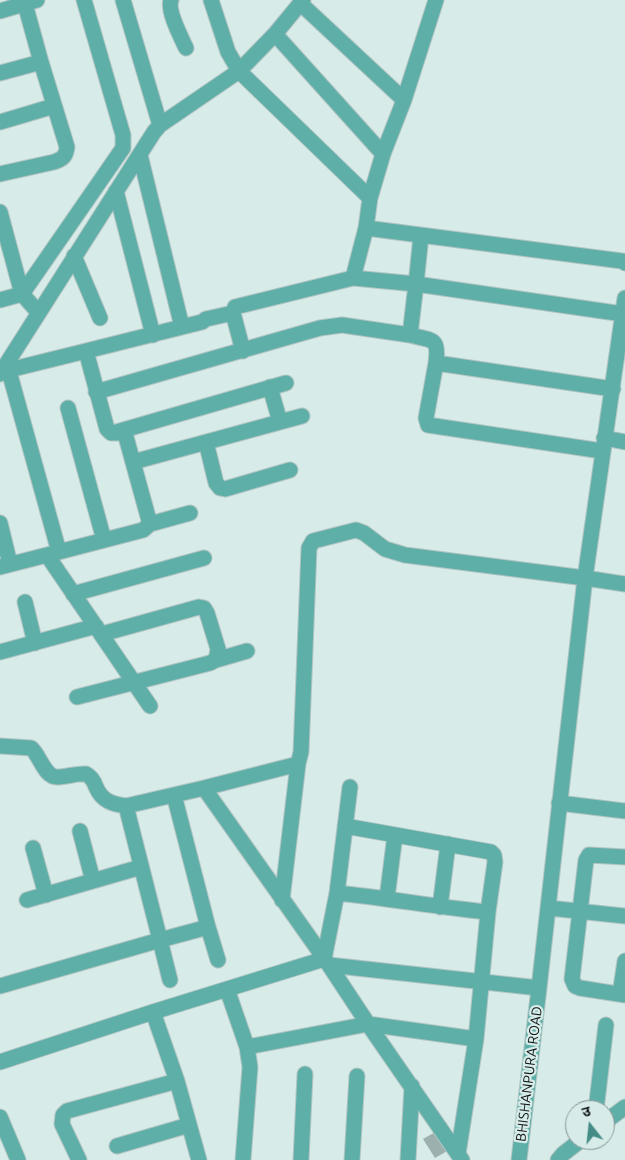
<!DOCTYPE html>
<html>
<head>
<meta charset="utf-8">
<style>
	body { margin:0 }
	#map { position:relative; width:625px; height:1160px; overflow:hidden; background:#d7ebe9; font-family:Ubuntu,"Noto Sans Devanagari",sans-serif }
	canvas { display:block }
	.north { position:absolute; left:565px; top:1100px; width:50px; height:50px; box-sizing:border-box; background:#d7ebe9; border:1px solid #879695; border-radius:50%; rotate:344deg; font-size:14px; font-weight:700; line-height:20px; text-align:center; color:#101716 }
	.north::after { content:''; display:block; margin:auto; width:18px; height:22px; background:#458c87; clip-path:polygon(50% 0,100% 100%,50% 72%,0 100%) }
</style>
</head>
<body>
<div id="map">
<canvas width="625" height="1160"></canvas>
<div class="north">उ</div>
</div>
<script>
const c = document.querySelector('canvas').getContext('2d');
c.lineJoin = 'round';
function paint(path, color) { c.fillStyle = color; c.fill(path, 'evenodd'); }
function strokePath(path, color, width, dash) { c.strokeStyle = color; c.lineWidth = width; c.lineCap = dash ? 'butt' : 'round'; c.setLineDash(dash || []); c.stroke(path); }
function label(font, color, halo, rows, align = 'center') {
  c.font = font + ' Ubuntu,sans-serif'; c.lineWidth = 4.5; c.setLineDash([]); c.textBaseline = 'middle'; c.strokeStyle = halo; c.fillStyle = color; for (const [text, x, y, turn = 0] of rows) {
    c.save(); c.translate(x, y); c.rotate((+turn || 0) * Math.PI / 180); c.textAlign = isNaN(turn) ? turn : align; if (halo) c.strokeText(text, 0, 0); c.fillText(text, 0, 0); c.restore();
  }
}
const building = new Path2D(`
	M437 1131 449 1150 435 1158 423 1139Z`);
const minor = new Path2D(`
	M123 0 160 125
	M171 0C167 11 181 37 186 48
	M211 0 228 52 239 71 370 198 366 228
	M300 3 404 100 383 154
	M0 11 37 0
	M275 34 383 154 370 198
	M0 73 41 62 25 4
	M404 100 436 0
	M0 122 54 106
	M140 155 182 327
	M0 174 54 162C63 159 66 156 67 147L41 62
	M116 191 153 335
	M0 212 22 294 38 312
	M421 236 416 284 353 278 366 228 622 261 625 263
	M74 256 100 318
	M0 300 22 294 123 148V135L84 0
	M233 313 243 351
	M436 363 426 418 428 425 602 451
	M7 364 59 552
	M9 370 86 351
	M0 374 154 132 160 125 239 71 275 34 303 0
	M270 387 280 422
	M613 389 436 363C439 337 433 341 410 335L416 284 623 314
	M96 392 320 328 342 325 410 335
	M68 408 104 540
	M113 433 286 383
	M604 438 625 442
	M206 442 216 483 220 488 225 489 290 470
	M133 462 302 416
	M0 523 10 564
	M150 524 190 513
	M47 555 143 530 150 524 126 437 124 433H111L107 429 86 351 202 322 206 319 233 313 235 307 239 306 353 278
	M0 567 47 555 150 706
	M73 594 204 558
	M25 602 35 643
	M0 652 96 626
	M216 660 247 651
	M77 697 210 663 216 660 218 649 207 613 204 608 199 607 102 634
	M0 746 31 748C40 755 44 777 57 777 67 777 77 773 86 774 92 777 94 781 96 787 102 801 112 804 126 806L204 788 329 965 368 1024 462 1160
	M204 788 298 764 301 752 309 548 313 541 356 530 364 533 385 549 405 555 585 578 625 298
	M559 803 625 811
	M126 806 160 940 208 927 174 795
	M345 826 491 852 494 855 495 862 488 912 476 1039 458 1154
	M80 831 93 881
	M33 848 46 895
	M625 857 589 855 586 860 572 979 575 986 580 988 625 995
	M337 893C387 898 437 907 488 912
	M387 898 395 835
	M27 900 141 867
	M282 900 298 764
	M440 907 448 844
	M549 908 625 916
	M208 927 218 960
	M329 965 539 988 585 578 625 584
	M0 986 160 940 170 980
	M227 989 247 1047 250 1067 243 1160
	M620 994 625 961
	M153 1012 177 1081
	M247 1047 368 1024 476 1039
	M0 1062 153 1012 324 959 337 893 350 787
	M596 1110 606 1025
	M0 1117 18 1160
	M605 1122 625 1107
	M117 1146 189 1125
	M79 1160 62 1124 63 1115 67 1111 177 1081 199 1160
	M301 1160 305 1074
	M352 1160 357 1076
	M408 1160 412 1086
	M519 1160 539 988
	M558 1160 563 1154 581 1140`);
const streetNames = [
	["BHISHANPURA ROAD",529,1074,-83]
];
paint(building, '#9cb0ae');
strokePath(minor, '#b3c5c3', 17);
strokePath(minor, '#5fafa9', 15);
label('14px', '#101716', '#d7ebe9', streetNames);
</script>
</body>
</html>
